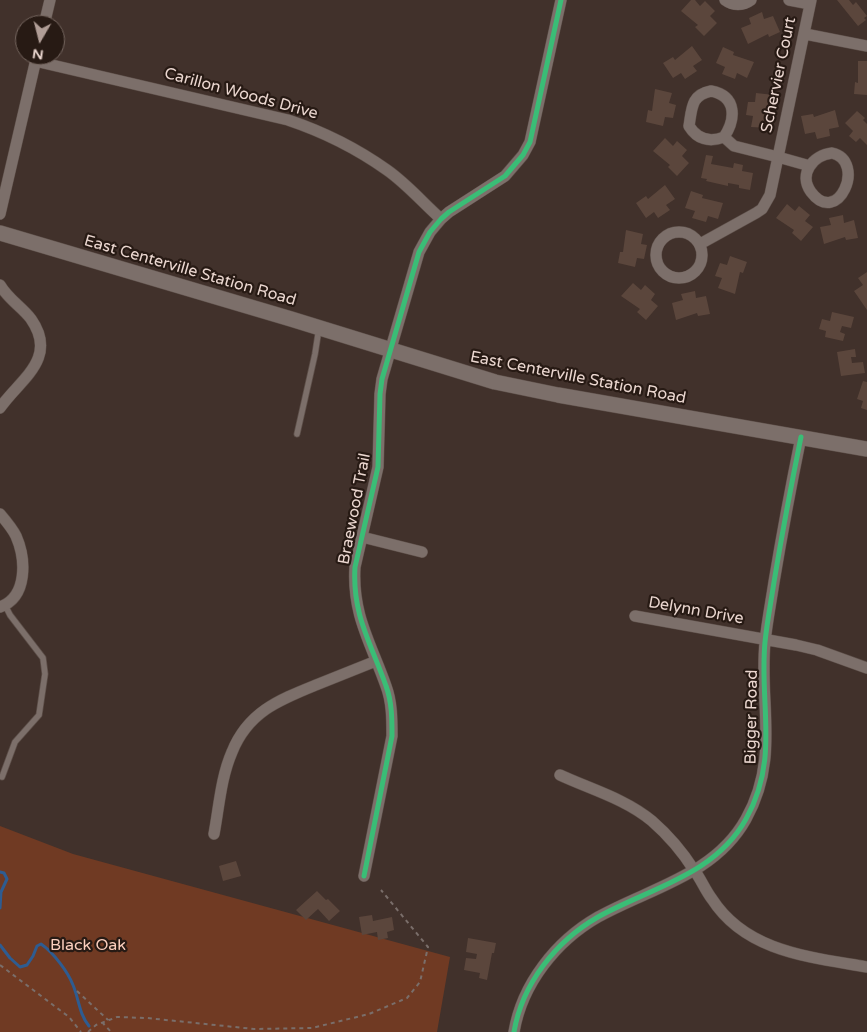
<!DOCTYPE html>
<html>
<head>
<meta charset="utf-8">
<style>
	body { margin:0 }
	#map { position:relative; width:867px; height:1032px; overflow:hidden; background:#41312b; font-family:"Varela Round",sans-serif }
	canvas { display:block }
	.north { position:absolute; left:15px; top:15px; width:50px; height:50px; box-sizing:border-box; background:#271a14; border:1px solid #75665f; border-radius:50%; rotate:188deg; font-size:14px; font-weight:700; line-height:20px; text-align:center; color:#ebd7d0 }
	.north::after { content:''; display:block; margin:auto; width:18px; height:22px; background:#b09d96; clip-path:polygon(50% 0,100% 100%,50% 72%,0 100%) }
</style>
</head>
<body>
<div id="map">
<canvas width="867" height="1032"></canvas>
<div class="north">N</div>
</div>
<script>
const c = document.querySelector('canvas').getContext('2d');
c.lineJoin = 'round';
function paint(path, color) { c.fillStyle = color; c.fill(path, 'evenodd'); }
function strokePath(path, color, width, dash) { c.strokeStyle = color; c.lineWidth = width; c.lineCap = dash ? 'butt' : 'round'; c.setLineDash(dash || []); c.stroke(path); }
function label(font, color, halo, rows, align = 'center') {
  c.font = font + ' "Varela Round",sans-serif'; c.lineWidth = 4.5; c.setLineDash([]); c.textBaseline = 'middle'; c.strokeStyle = halo; c.fillStyle = color; for (const [text, x, y, turn = 0] of rows) {
    c.save(); c.translate(x, y); c.rotate((+turn || 0) * Math.PI / 180); c.textAlign = isNaN(turn) ? turn : align; if (halo) c.strokeText(text, 0, 0); c.fillText(text, 0, 0); c.restore();
  }
}
const green = new Path2D(`
	M0 826 73 854 450 957 437 1032H0Z`);
const stream = new Path2D(`
	M0 872 4 873 7 879 1 892 0 908
	M0 945 10 958 20 967 27 965 33 956 37 946 41 944C53 952 68 972 73 985 79 999 79 1014 89 1026`);
const building = new Path2D(`
	M691 0H695L700 6 705 1 715 11 710 16 717 23 704 36 695 27 698 25 681 11Z
	M837 0H849L853 5 856 2 867 16 864 18 866 20 858 26Z
	M762 12 764 19 773 16 780 32 769 37 768 34 748 44 741 28 751 24 749 18Z
	M692 46 702 60 693 66 697 71 685 79 681 73 673 78 663 63 673 57 675 60Z
	M723 47 734 52 733 55 754 62 747 78 737 73 735 79 722 74 725 67 716 63Z
	M858 61H867V95L854 94 855 82 858 83Z
	M655 89 672 93 669 103 676 105 673 118 665 117 663 126 646 122 648 110 652 111Z
	M756 93 774 95 773 107 769 106V128L751 127 753 116 746 115 748 102H755Z
	M835 110 839 127 829 129 830 136 817 139 815 132 805 134 801 116 813 114 814 117Z
	M857 111 865 118 863 120 867 124V145L860 138 856 142 849 136 853 131 845 123Z
	M665 138 673 146 677 141 687 150 682 156 689 163 677 176 668 167 670 165 653 151Z
	M706 155 713 156 711 164 733 168 734 163 743 165 742 171 753 173 750 190 739 188V185L728 183V186L706 181 707 179 701 178Z
	M665 185 675 199 666 205 670 210 658 218 654 212 646 218 636 203 646 196 648 199Z
	M691 191 703 195 702 198 723 203 718 219 708 216 706 222 692 218 695 211 685 208Z
	M787 204 795 211 799 206 810 215 805 221 813 227 801 241 792 233 794 230 776 218Z
	M843 215 844 223 854 220 858 238 846 240 845 237 824 244 820 227 831 225 829 218Z
	M626 230 643 234 641 244 647 245 644 259 637 258 635 267 618 263 620 252H623Z
	M730 256 747 262 743 273 740 272 735 294 718 288 722 278 715 276 720 263 727 265Z
	M867 272V310L854 291 863 285 858 278Z
	M633 283 641 290 645 285 655 294 651 300 658 306 646 320 637 312 640 309 621 296Z
	M695 291 696 298 706 296 710 314 698 316 697 313 676 320 672 303 683 300 681 294Z
	M832 312 854 317 851 328 842 326 840 332 845 334 843 341 825 337 826 331 819 329 822 319 830 321Z
	M855 349 856 357H851L852 363 863 362 865 373 841 376 837 352Z
	M863 381 867 382V410L861 408 863 401 857 399Z
	M236 861 241 876 223 881 219 866Z
	M317 891 326 900 328 899 340 911 329 921 318 909 306 920 296 910Z
	M372 915 373 921 392 917 394 930 387 932 388 938 378 940 377 932 362 935 359 917Z
	M468 938 496 943 494 953H492L487 980 479 978 480 973 464 970 466 958 476 959 477 954 466 952Z`);
const path = new Path2D(`
	M0 965 69 1017 81 1032
	M77 991 108 1020
	M102 1022 111 1032
	M88 1032 96 1025 117 1017 147 1018 254 1029 312 1028 369 1014 407 998 420 982 428 947 381 890`);
const lane = new Path2D(`
	M297 434 315 354 319 328
	M2 777 15 742 39 715 45 674 43 658 10 615 5 605`);
const street = new Path2D(`
	M725 0C733 6 743 6 751 0
	M789 0 810 4
	M44 25 50 0
	M805 34 867 46
	M35 61 288 120C324 132 356 148 387 170 407 184 423 203 441 219
	M711 91C737 96 736 119 724 137 709 143 697 139 689 126 692 108 691 95 711 91Z
	M724 137 734 146 778 157 810 166
	M832 153C867 161 838 228 811 192 798 174 813 155 832 153Z
	M0 214 37 55
	M656 255a23 23 0 1 1 46 0a23 23 0 1 1-46 0Z
	M700 244 756 213 762 209 770 195 811 0
	M0 285C8 299 22 307 31 319 59 359 19 380 0 408
	M0 514C6 521 12 528 16 536 26 559 28 597 0 607
	M362 537 422 552
	M635 616 796 645 817 650 867 668
	M560 775C590 789 626 799 652 821 668 835 682 851 694 870 701 879 705 890 712 899 746 952 810 957 867 967
	M214 834C219 807 221 777 232 752 248 712 279 700 316 685 336 677 356 669 376 661
	M364 876 392 736C392 719 392 702 386 686 371 643 352 615 355 567L378 467 380 394 382 379 419 252 430 232 441 219 449 212 505 176 523 155 530 142 561 0
	M514 1032C522 984 556 941 598 917 650 888 715 875 746 819 780 758 759 705 765 642 767 622 771 602 774 582 782 534 791 486 801 437`);
const secondary = new Path2D(`
	M0 233 291 319 495 382 558 395 867 449`);
const cycleway = new Path2D(`
	M364 876 392 736C392 719 392 702 386 686 371 643 352 615 355 567L378 467 380 394 382 379 419 252 430 232 441 219 449 212 505 176 523 155 530 142 561 0
	M514 1032C522 984 556 941 598 917 650 888 715 875 746 819 780 758 759 705 765 642 767 622 771 602 774 582 782 534 791 486 801 437`);
const streetNames = [
	["Schervier Court",779,75,-78],
	["Carillon Woods Drive",241,94,15],
	["East Centerville Station Road",190,271,16],
	["East Centerville Station Road",578,378,11],
	["Braewood Trail",355,509,-79],
	["Delynn Drive",696,611,10],
	["Bigger Road",752,717,-89]
];
const parkNames = [
	["Black Oak",88,946]
];
paint(green, '#703a23');
strokePath(stream, '#2e5c91', 3);
paint(building, '#5b463c');
strokePath(lane, '#5d4f49', 7);
strokePath(street, '#5d4f49', 12);
strokePath(secondary, '#5d4f49', 16);
strokePath(path, '#7a6e6a', 2, [4, 4]);
strokePath(lane, '#7c6f6a', 5.5);
strokePath(street, '#7c6f6a', 11);
strokePath(secondary, '#7c6f6a', 15);
strokePath(cycleway, '#3abd76', 5);
label('16px', '#ebd7d0', '#271a14', streetNames);
label('16px', '#fbcebd', '#271a14', parkNames);
</script>
</body>
</html>
